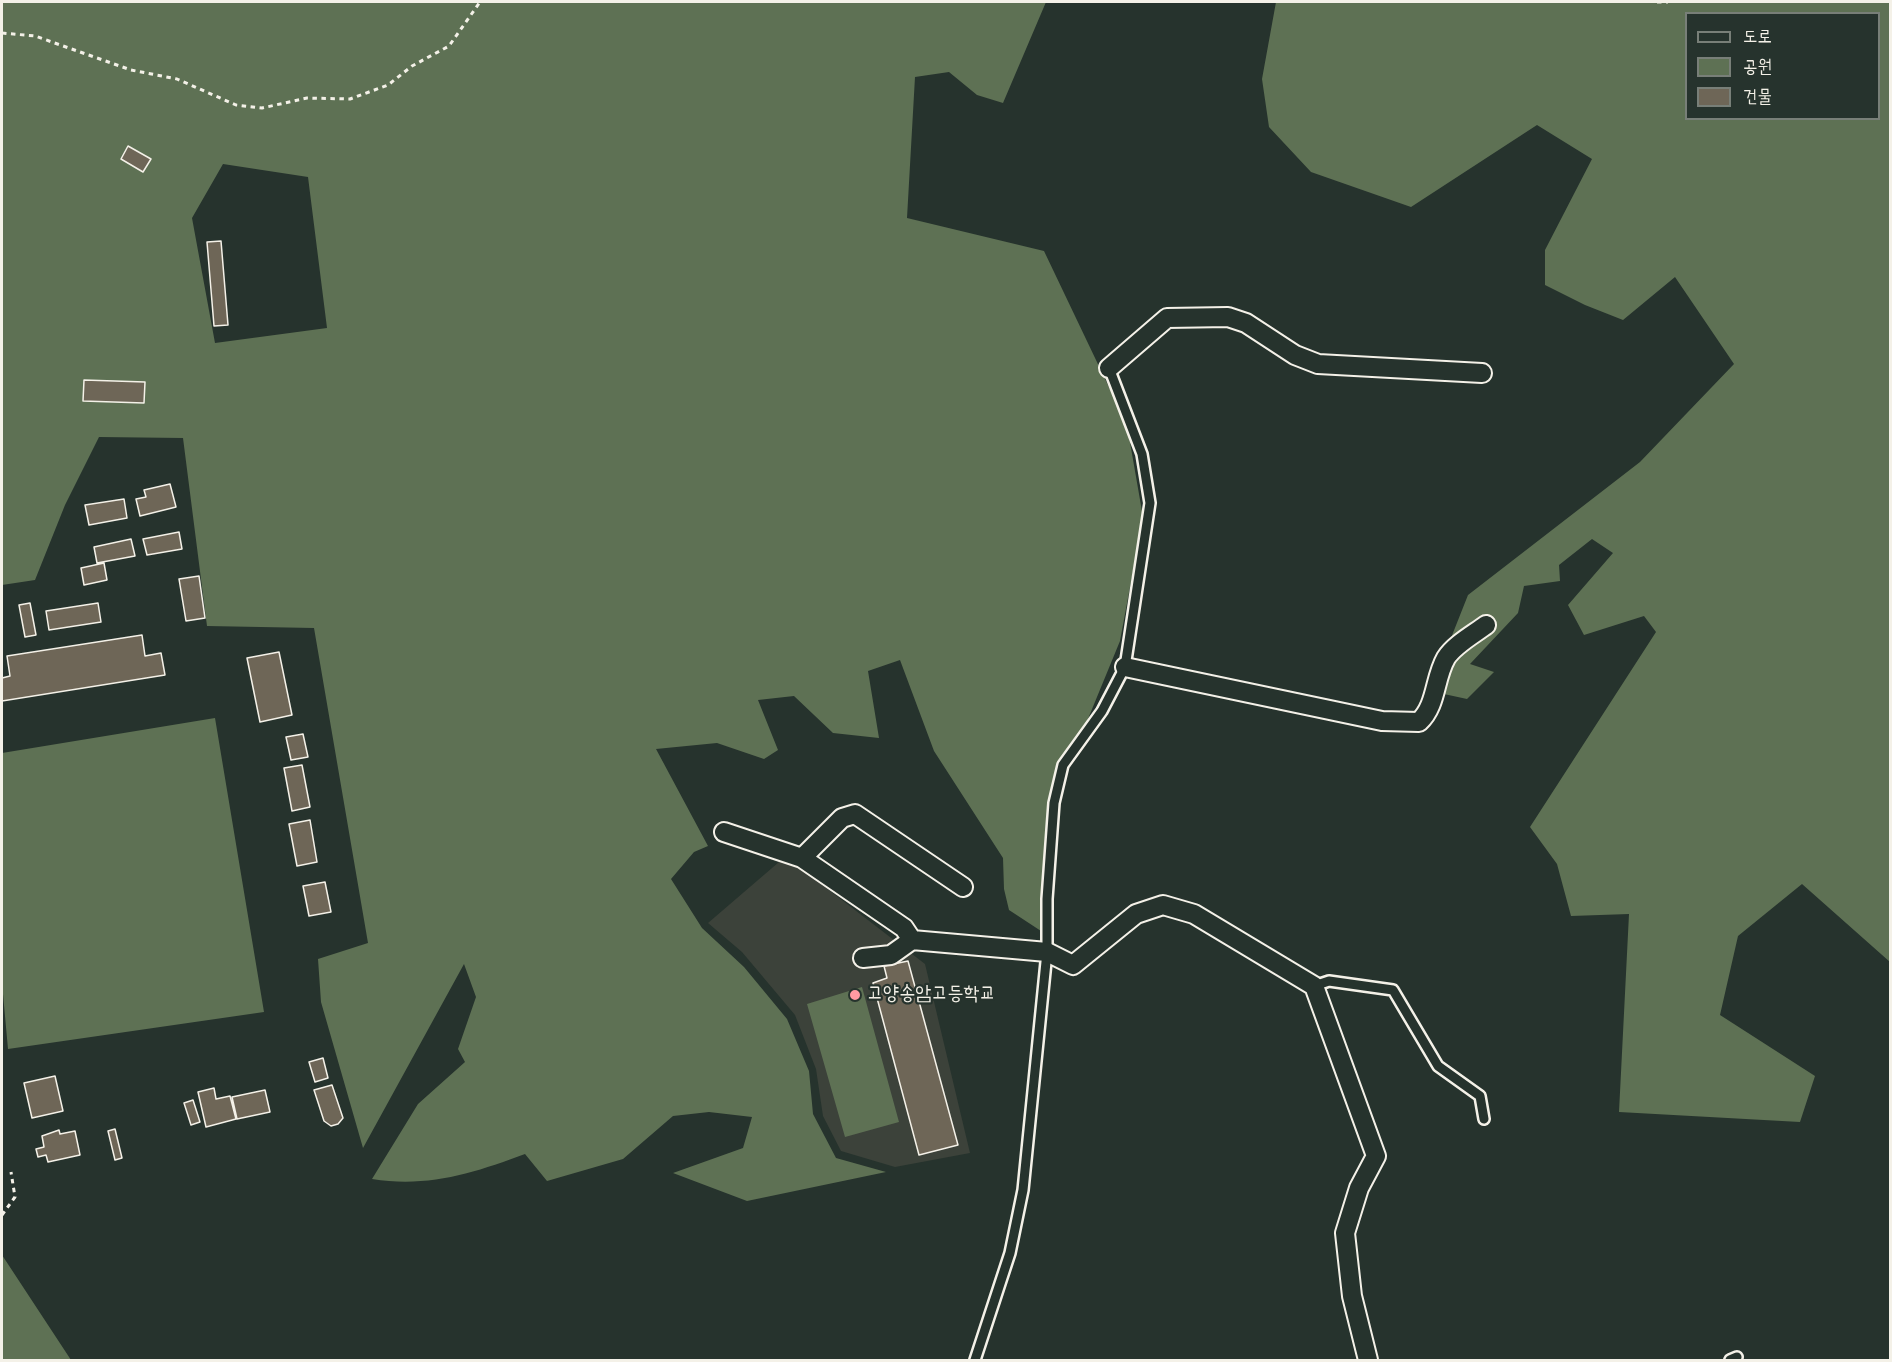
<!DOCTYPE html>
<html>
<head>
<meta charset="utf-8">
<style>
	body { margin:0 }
	#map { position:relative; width:1892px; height:1362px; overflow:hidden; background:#26332d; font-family:Mynerve,"Poor Story",sans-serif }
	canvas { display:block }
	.frame { position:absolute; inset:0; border:3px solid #f4f1e8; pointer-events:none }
	.legend { position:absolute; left:1685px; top:12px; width:195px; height:108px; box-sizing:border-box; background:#26332d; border:2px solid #787f78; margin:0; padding:8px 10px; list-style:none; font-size:18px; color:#f4f1e8 }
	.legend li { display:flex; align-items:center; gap:12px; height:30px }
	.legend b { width:30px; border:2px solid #787f78 }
</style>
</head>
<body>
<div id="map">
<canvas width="1892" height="1362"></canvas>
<div class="frame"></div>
<ul class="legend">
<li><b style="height:8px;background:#26332d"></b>도로</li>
<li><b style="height:16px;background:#5e7154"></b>공원</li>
<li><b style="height:16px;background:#6e6657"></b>건물</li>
</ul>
</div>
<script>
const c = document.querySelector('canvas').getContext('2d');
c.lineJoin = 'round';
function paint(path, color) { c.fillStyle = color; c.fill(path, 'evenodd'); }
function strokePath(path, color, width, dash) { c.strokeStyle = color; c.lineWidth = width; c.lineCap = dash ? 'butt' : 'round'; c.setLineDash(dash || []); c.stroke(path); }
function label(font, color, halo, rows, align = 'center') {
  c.font = font + ' Mynerve,"Poor Story",sans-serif'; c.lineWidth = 4.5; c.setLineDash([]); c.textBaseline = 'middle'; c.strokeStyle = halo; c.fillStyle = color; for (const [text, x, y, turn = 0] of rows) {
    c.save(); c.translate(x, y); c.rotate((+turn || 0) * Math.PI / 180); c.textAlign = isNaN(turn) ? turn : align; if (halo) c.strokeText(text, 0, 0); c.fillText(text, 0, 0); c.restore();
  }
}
const built = new Path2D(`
	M779 862 803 870 925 964 970 1153 895 1167 841 1151 823 1116 816 1069 795 1015 742 952 708 923Z`);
const green = new Path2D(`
	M2 2H1046L1003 103 977 95 949 72 915 77 907 218 1044 251 1127 425 1143 517 1120 641 1053 804 1041 931 1009 910 1004 889 1003 858 934 751 900 660 868 671 879 738 833 733 794 696 758 700 778 750 764 759 717 743 656 749 708 846 694 852 671 879 702 928 744 967 787 1019 809 1071 813 1114 836 1158 886 1172 747 1201 673 1173 743 1148 752 1117 709 1112 673 1116 623 1159 547 1181 525 1154C474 1173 428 1188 372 1179L418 1104 465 1062 458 1049 476 997 464 964 363 1148 321 1002 318 959 368 943 314 628 207 626 183 438 99 437 65 505 35 580 2 585ZM223 164 308 177 327 328 215 343 192 218Z
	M1276 2H1890V962L1802 884 1738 936 1720 1015 1815 1076 1800 1122 1619 1112 1629 914 1571 916 1557 864 1530 827 1656 632 1644 616 1584 635 1568 605 1613 553 1592 539 1559 565 1560 581 1524 586 1518 613 1470 664 1494 672 1467 699 1430 691 1468 595 1640 462 1734 364 1675 277 1623 320 1585 305 1545 285V250L1592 159 1537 125 1411 207 1311 172 1269 127 1262 79ZM1686 14H1878V118H1686Z
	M215 718 264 1012 8 1049 2 983V753Z
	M862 987 899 1122 845 1137 807 1004Z
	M2 1255 71 1360H2Z`);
const building = new Path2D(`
	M128 146 151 159 143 172 121 159Z
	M221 241 228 325 214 326 207 242Z
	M84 380 145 382 144 403 83 401Z
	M170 484 176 507 140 516 136 499 146 497 144 490Z
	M124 499 127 518 89 525 85 505Z
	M179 532 182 549 147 555 143 539Z
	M131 539 135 556 97 563 94 547Z
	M104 563 107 580 84 585 81 568Z
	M199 576 205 618 186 621 179 579Z
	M30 603 36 635 25 637 19 605Z
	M98 603 101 622 49 630 46 611Z
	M142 635 145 656 161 653 165 675 2 701V678L10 676 7 656Z
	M279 652 292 715 260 722 247 658Z
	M303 734 308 757 291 760 286 737Z
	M302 765 310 807 292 811 284 768Z
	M310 820 317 862 297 866 289 824Z
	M325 882 331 912 309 916 303 886Z
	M908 961 958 1145 919 1155 873 983 887 978 884 966Z
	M323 1058 328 1078 315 1082 309 1062Z
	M55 1076 63 1111 32 1118 24 1083Z
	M332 1085 343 1118 338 1124 331 1126 324 1121 314 1090Z
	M214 1088 216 1099 230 1096 236 1119 206 1127 198 1092Z
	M265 1090 270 1112 237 1119 232 1097Z
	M193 1100 200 1122 191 1125 184 1103Z
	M115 1129 122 1158 115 1160 108 1131Z
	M59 1130 60 1134 75 1131 80 1155 48 1162 46 1155 38 1157 36 1149 44 1147 42 1136Z`);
const path = new Path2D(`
	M1657 2H1668
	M2 33 35 36 131 70 177 79 236 105 262 108 307 98 350 99 388 85 412 66 449 46 480 2
	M2 1215 15 1197 11 1172`);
const lane = new Path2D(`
	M1314 986 1329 981 1393 990 1438 1066 1480 1096 1484 1119
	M975 1360 1010 1253 1023 1190 1047 952V899L1054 803 1063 765 1102 711 1125 667 1150 503 1142 454 1109 368
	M1730 1360 1737 1357`);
const street = new Path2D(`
	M1109 368 1167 318 1228 317 1246 323 1295 355 1318 364 1482 373
	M1125 667 1382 721 1419 722C1437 705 1434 679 1446 658 1454 645 1474 634 1486 625
	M724 832 802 858 904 928 912 940
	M802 858 842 818 855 814 963 887
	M863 958 891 955 912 940 1047 952 1073 965 1136 914 1163 905 1194 914 1314 986 1376 1156 1359 1188 1345 1233 1352 1296 1368 1360`);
const markers = [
	[855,995,6,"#ff9aa2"]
];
const poiNames = [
	["고양송암고등학교",867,995]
];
paint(built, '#3c423a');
paint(green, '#5e7154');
paint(building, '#6e6657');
strokePath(building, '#f4f1e8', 1.5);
strokePath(lane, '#f4f1e8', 14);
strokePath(street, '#f4f1e8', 22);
strokePath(path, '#f4f1e8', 3, [4.5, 4.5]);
strokePath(lane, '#26332d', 9);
strokePath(street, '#26332d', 18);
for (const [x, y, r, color] of markers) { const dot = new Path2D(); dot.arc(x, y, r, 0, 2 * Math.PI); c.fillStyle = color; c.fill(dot); strokePath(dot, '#26332d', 2); }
label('20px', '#f4f1e8', '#26332d', poiNames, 'left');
</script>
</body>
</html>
